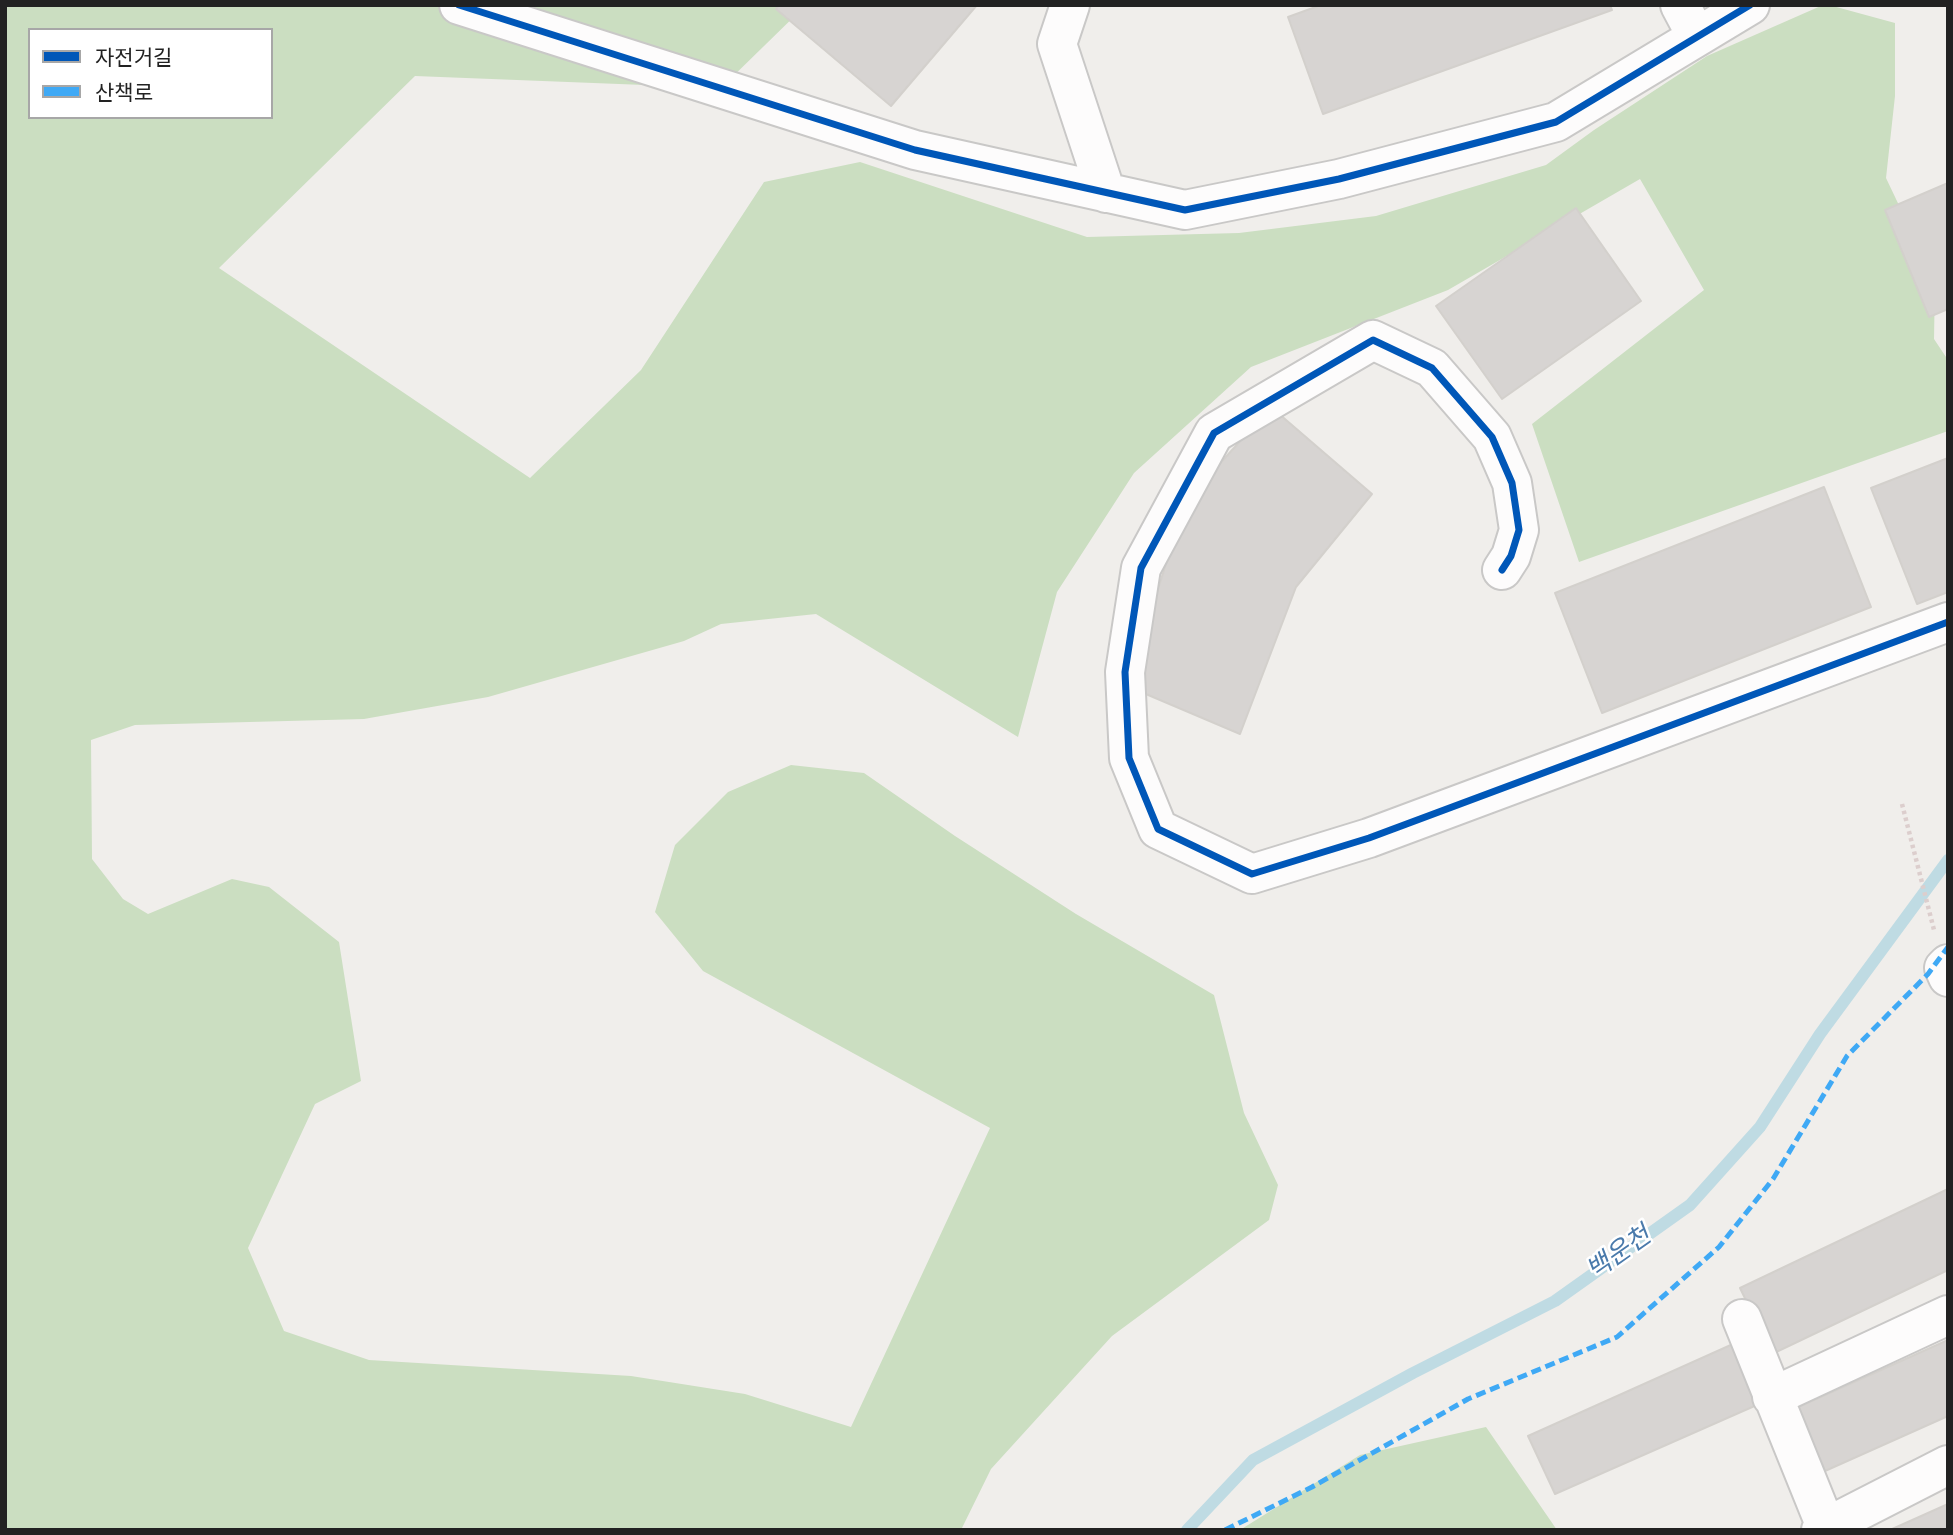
<!DOCTYPE html>
<html>
<head>
<meta charset="utf-8">
<style>
	body { margin:0 }
	#map { position:relative; width:1953px; height:1535px; overflow:hidden; background:#f0eeeb; font-family:"Source Sans 3","Noto Sans KR",sans-serif }
	canvas { display:block }
	.frame { position:absolute; inset:0; border:7px solid #222; pointer-events:none }
	.legend { position:absolute; left:28px; top:28px; width:245px; height:91px; box-sizing:border-box; background:#fff; border:2px solid #a7a7a7; margin:0; padding:9px 12px; list-style:none; font-size:21px; color:#222 }
	.legend li { display:flex; align-items:center; gap:14px; height:35px }
	.legend b { width:35px; border:2px solid #a7a7a7 }
</style>
</head>
<body>
<div id="map">
<canvas width="1953" height="1535"></canvas>
<div class="frame"></div>
<ul class="legend">
<li><b style="height:9px;background:#0057b8"></b>자전거길</li>
<li><b style="height:9px;background:#3fa9f5"></b>산책로</li>
</ul>
</div>
<script>
const c = document.querySelector('canvas').getContext('2d');
c.lineJoin = 'round';
function paint(path, color) { c.fillStyle = color; c.fill(path, 'evenodd'); }
function strokePath(path, color, width, dash) { c.strokeStyle = color; c.lineWidth = width; c.lineCap = dash ? 'butt' : 'round'; c.setLineDash(dash || []); c.stroke(path); }
function label(font, color, halo, rows, align = 'center') {
  c.font = font + ' "Source Sans 3","Noto Sans KR",sans-serif'; c.lineWidth = 5; c.setLineDash([]); c.textBaseline = 'middle'; c.strokeStyle = halo; c.fillStyle = color; for (const [text, x, y, turn = 0] of rows) {
    c.save(); c.translate(x, y); c.rotate((+turn || 0) * Math.PI / 180); c.textAlign = isNaN(turn) ? turn : align; if (halo) c.strokeText(text, 0, 0); c.fillText(text, 0, 0); c.restore();
  }
}
const forest = new Path2D(`
	M5 5H806L721 88 415 76 219 268 530 478 641 370 764 182 860 162 1087 237 1239 233 1376 216 1546 165 1594 130 1707 56 1823 5H1829L1895 23V96L1886 178 1935 281 1934 339 1948 360V431L1579 562 1532 424 1704 290 1640 179 1448 290 1251 367 1134 473 1057 592 1018 737 816 614 721 624 684 641 488 697 364 719 135 725 91 740 92 859 123 899 148 914 232 879 269 887 339 942 361 1081 315 1104 248 1248 284 1331 369 1360 631 1376 745 1394 851 1427 990 1128 703 971 655 912 675 845 728 792 791 765 864 773 955 836 1076 914 1214 995 1244 1113 1278 1185 1269 1220 1112 1336 991 1469 961 1530H5ZM30 30H271V117H30Z
	M1486 1427 1557 1530H1240L1360 1455Z`);
const stream = new Path2D(`
	M1187 1530 1253 1460 1413 1373 1555 1301 1690 1205 1760 1127 1820 1034 1948 860`);
const building = new Path2D(`
	M779 5H977L891 106 776 9Z
	M1321 5H1610L1612 10 1323 114 1288 17Z
	M1948 183V309L1929 317 1885 210Z
	M1576 208 1641 301 1502 399 1436 306Z
	M1271 407 1372 494 1296 587 1240 734 1127 686 1186 501Z
	M1948 458V592L1917 604 1871 488Z
	M1824 487 1871 607 1602 713 1555 593Z
	M1948 1189V1270L1772 1354 1740 1288Z
	M1948 1340V1416L1825 1471 1796 1408Z
	M1733 1344 1759 1404 1555 1494 1528 1436Z
	M1948 1504V1530H1890Z`);
const path = new Path2D(`
	M1902 804 1934 930`);
const minor = new Path2D(`
	M459 5 915 150 1185 210 1339 179 1556 122 1750 5
	M1070 5 1057 44 1106 193
	M1680 5 1697 37
	M1502 570 1511 556 1519 530 1512 483 1492 437 1432 368 1373 340 1214 433 1141 568 1125 672 1129 758 1158 829 1252 874 1369 838 1948 622
	M1948 964 1944 968 1948 977
	M1742 1319 1826 1527
	M1772 1397 1948 1315
	M1821 1530 1948 1465`);
const quiet = new Path2D(`
	M1225 1530 1312 1487 1468 1399 1617 1337 1719 1247 1773 1179 1847 1056 1928 974 1948 947`);
const cycleway = new Path2D(`
	M459 5 915 150 1185 210 1339 179 1556 122 1750 5
	M1502 570 1511 556 1519 530 1512 483 1492 437 1432 368 1373 340 1214 433 1141 568 1125 672 1129 758 1158 829 1252 874 1369 838 1948 622`);
const waterNames = [
	["백운천",1620,1255,-35]
];
paint(forest, '#cbdec1');
strokePath(stream, '#bfdbe3', 12);
paint(building, '#d7d4d2');
strokePath(building, '#d3d0cc', 2);
strokePath(minor, '#c9c8c7', 42);
strokePath(path, '#dccecd', 4.5, [3.5, 3.5]);
strokePath(minor, '#fdfcfc', 38);
strokePath(quiet, '#3fa9f5', 5, [10, 5]);
strokePath(cycleway, '#0057b8', 7);
label('italic 26px', '#4a7aab', '#fff', waterNames);
</script>
</body>
</html>
